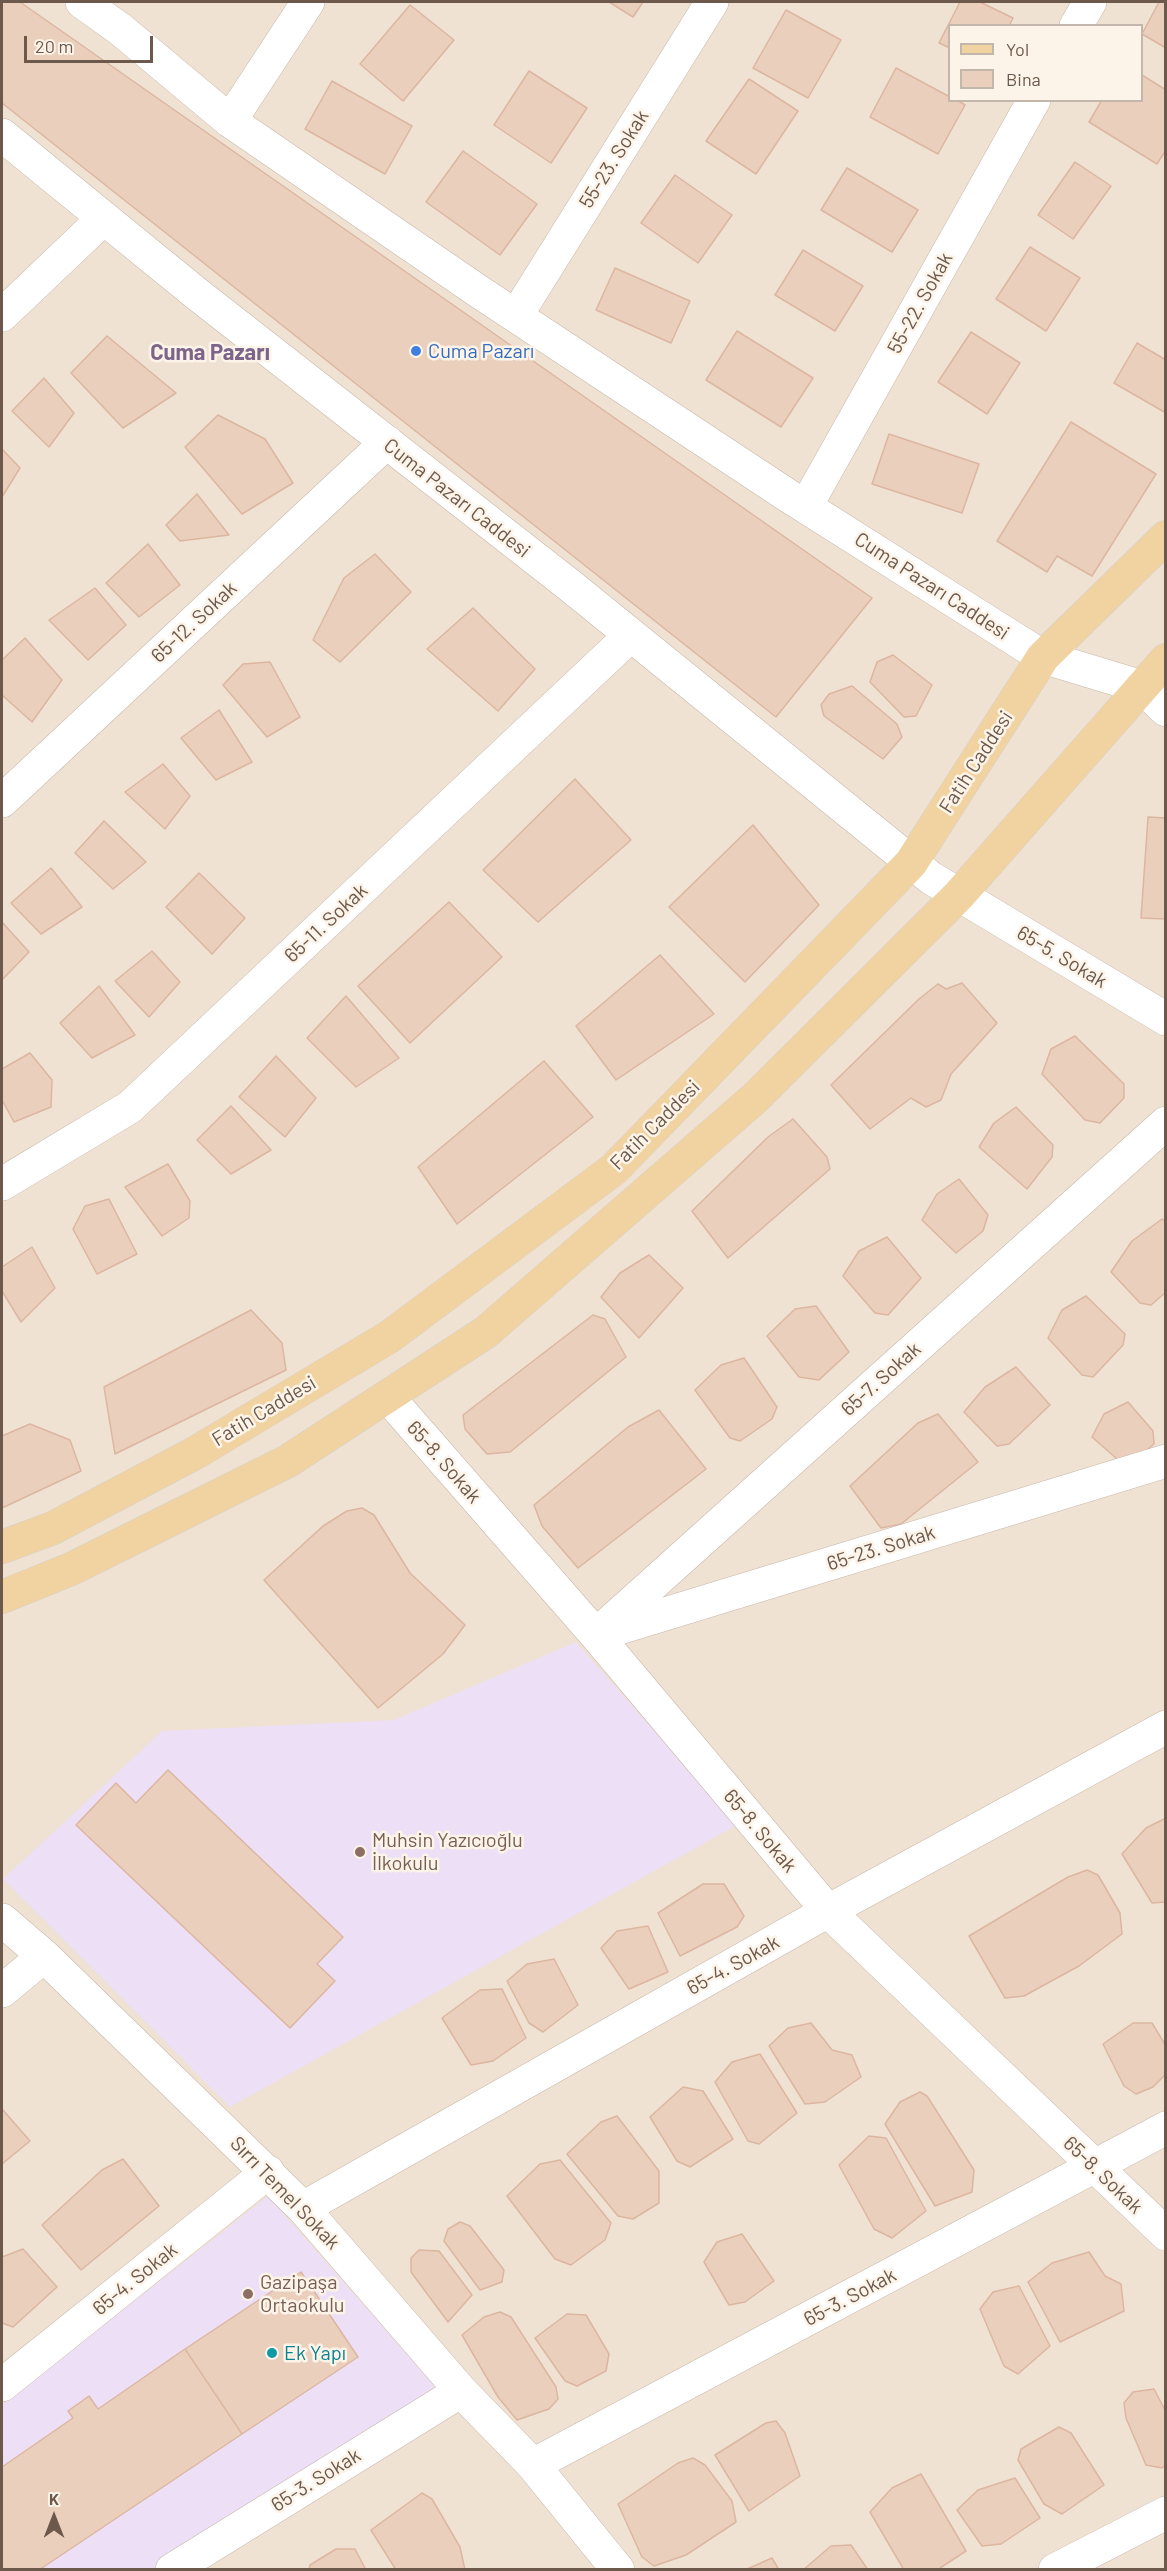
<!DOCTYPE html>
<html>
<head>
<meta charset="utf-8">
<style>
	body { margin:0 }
	#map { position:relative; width:1167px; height:2571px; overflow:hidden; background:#f9f0e2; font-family:Barlow,sans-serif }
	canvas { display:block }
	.frame { position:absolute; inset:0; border:3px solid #6d584c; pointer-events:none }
	.legend { position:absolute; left:948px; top:24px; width:195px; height:78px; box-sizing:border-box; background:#fcf4e8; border:2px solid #c3b6aa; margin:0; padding:8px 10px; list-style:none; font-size:18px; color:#6d584c }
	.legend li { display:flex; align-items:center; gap:12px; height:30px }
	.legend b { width:30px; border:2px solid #c3b6aa }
	.north { position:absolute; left:24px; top:2487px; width:60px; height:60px; -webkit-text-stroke:4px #fcf4e8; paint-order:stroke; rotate:0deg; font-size:16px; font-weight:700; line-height:24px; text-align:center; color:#6d584c }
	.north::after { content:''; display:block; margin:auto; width:21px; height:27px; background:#6d584c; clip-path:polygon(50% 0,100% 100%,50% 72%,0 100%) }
	.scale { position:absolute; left:24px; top:36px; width:129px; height:27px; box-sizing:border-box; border:3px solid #6d584c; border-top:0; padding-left:8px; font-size:18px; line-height:21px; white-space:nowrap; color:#6d584c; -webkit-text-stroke:4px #fcf4e8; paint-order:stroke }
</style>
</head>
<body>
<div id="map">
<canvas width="1167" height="2571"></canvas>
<div class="frame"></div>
<ul class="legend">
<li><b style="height:8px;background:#f1d3a2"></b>Yol</li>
<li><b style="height:16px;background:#ebcfbd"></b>Bina</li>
</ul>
<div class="north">K</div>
<div class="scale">20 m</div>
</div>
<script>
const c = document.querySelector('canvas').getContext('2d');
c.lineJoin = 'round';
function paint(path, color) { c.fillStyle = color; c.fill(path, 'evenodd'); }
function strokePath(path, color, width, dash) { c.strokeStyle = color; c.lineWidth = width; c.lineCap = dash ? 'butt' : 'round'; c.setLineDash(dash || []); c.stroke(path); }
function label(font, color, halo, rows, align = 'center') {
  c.font = font + ' Barlow,sans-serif'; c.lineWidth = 5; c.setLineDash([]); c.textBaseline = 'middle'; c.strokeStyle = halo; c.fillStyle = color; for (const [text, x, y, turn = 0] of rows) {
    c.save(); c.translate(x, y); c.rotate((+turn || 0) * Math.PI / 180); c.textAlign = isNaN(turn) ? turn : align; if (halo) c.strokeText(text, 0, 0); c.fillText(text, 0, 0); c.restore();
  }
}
const residential = new Path2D(`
	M2 2H1165V2569H2ZM950 26H1142V100H950Z`);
const education = new Path2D(`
	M576 1642 737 1825 230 2107 3 1879 162 1731 394 1720Z
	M268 2196 441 2393 153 2569 2 2570V2405Z`);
const building = new Path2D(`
	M2 2H20L872 598 776 717 2 103Z
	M609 2H643L633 17Z
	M960 2H980L1013 18 1009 26H950V48L939 43Z
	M1159 2H1166V48L1142 34Z
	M410 5 454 40 403 101 360 64Z
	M786 10 841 40 808 98 753 68Z
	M896 68 950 97V100H957L965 105 938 154 870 117Z
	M529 71 587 108 551 163 494 125Z
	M1142 75 1166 90V150L1157 164 1089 122 1102 100H1142Z
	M749 79 798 111 756 174 706 141Z
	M332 81 412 126 385 174 305 129Z
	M463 151 537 204 500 255 426 202Z
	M1075 162 1111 186 1073 239 1038 215Z
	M847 168 918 210 892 252 821 210Z
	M675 175 732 215 698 263 641 223Z
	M1030 247 1080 278 1046 331 996 299Z
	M803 250 863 286 835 331 775 295Z
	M615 268 690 301 671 343 596 310Z
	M737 331 813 378 781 427 706 380Z
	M971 332 1020 363 987 414 938 382Z
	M107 336 176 393 123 428 71 373Z
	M1137 343 1166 360V413L1114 383Z
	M44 378 74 413 49 447 12 411Z
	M218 415 265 439 293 483 242 514 185 447Z
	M1071 422 1156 474 1092 576 1057 556 1047 572 997 541Z
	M889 434 979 464 962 513 872 484Z
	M2 449 20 468 2 497Z
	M197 494 229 535 180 541 166 525Z
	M148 544 180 585 139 617 106 583Z
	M375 554 411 592 340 662 313 640 344 578Z
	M95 588 126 625 88 660 49 620Z
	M473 608 535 669 498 711 427 649Z
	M25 638 62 680 32 722 2 695V660Z
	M893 655 932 685 916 716 904 717 870 682 877 662Z
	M270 662 300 717 267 737 223 685 243 664Z
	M852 686 897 724 902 737 883 759 824 716 821 705 829 694Z
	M219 710 252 762 216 780 181 738Z
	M163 764 190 796 165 829 125 792Z
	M575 779 631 840 538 922 483 870Z
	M1148 817 1166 818V919L1141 918Z
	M104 821 146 862 113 889 75 853Z
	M753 825 819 905 745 982 669 907Z
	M51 868 82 907 41 934 11 903Z
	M199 873 245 918 212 954 166 907Z
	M449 902 502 957 410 1043 358 986Z
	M2 922 29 952 2 980Z
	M152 951 180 982 149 1017 115 981Z
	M660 955 714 1014 616 1080 576 1026Z
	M962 983 997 1023 951 1074 941 1100 926 1107 911 1098 870 1129 831 1085 919 999 938 984 946 989Z
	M99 986 135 1035 92 1058 60 1023Z
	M346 996 399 1058 356 1087 307 1038Z
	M1075 1036 1124 1084V1098L1100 1123 1085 1120 1042 1074 1051 1049Z
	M30 1053 52 1080 51 1107 14 1122 2 1100V1069Z
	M276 1056 316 1098 285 1137 239 1097Z
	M544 1061 593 1117 457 1224 418 1167Z
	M231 1106 271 1150 231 1174 197 1140Z
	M1016 1107 1053 1145 1052 1157 1027 1189 979 1147 994 1123Z
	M793 1119 827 1157 830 1169 728 1258 692 1211 768 1137Z
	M168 1164 190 1201 189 1218 162 1236 125 1187Z
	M959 1179 988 1215 983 1231 956 1253 922 1220 937 1194Z
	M109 1199 137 1254 97 1274 73 1229 85 1206Z
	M1162 1219 1166 1222V1292L1151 1305 1140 1303 1111 1272 1132 1241Z
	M887 1237 921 1278 888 1315 875 1313 843 1276 859 1251Z
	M32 1247 55 1288 21 1322 2 1291V1267Z
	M649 1255 683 1288 639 1338 601 1297 620 1273Z
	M1086 1296 1125 1334 1123 1345 1093 1377 1082 1375 1048 1338 1062 1310Z
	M816 1306 849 1352 819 1380 799 1377 767 1336 795 1309Z
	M251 1310 282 1343 286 1370 115 1454 104 1387Z
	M593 1315 605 1319 626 1357 510 1452 487 1454 465 1429 463 1415Z
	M744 1358 777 1407 772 1419 740 1441 730 1438 695 1390 721 1365Z
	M1016 1367 1050 1405 1009 1444 997 1446 964 1412 985 1387Z
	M1128 1402 1153 1431 1154 1444 1136 1459H1117L1092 1437 1104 1414Z
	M659 1410 706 1469 578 1568 542 1526 534 1505 628 1427Z
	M938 1414 978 1462 901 1524 881 1528 850 1486 918 1423Z
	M30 1424 70 1440 81 1471 2 1508V1436Z
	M362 1508 374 1515 410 1573 465 1625 443 1654 378 1708 264 1580 323 1526 347 1511Z
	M168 1770 343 1937 317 1964 335 1981 290 2028 76 1825 116 1783 136 1803Z
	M1166 1818V1902L1152 1903 1122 1854 1146 1828Z
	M1087 1870 1098 1875 1120 1913 1122 1934 1079 1966 1024 1996 1005 1998 969 1936 1068 1877Z
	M703 1884H724L744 1916 737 1927 680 1956 658 1913Z
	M648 1926 668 1972 629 1989 601 1948 617 1931Z
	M554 1959 578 2005 543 2032 529 2023 507 1981 527 1964Z
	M502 1989 526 2038 493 2061 471 2065 442 2018 480 1990Z
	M811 2023 832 2050 852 2055 861 2077 825 2102 805 2104 769 2046 788 2028Z
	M1133 2023H1152L1166 2046V2074L1153 2087 1136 2094 1124 2086 1103 2044Z
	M760 2054 797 2113 759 2144 748 2141 715 2082 732 2062Z
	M683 2087 703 2091 733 2139 690 2167 677 2161 650 2117Z
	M920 2092 927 2096 974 2170 972 2192 935 2206 885 2124 900 2102Z
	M2 2109 30 2141 2 2164Z
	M617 2116 659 2171V2203L633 2219 618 2216 567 2154 601 2122Z
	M869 2136 886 2138 926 2211 892 2238 874 2229 839 2165Z
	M123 2159 159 2206 81 2270 42 2225 102 2170Z
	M560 2160 611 2223 605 2240 571 2265 555 2259 507 2196 540 2164Z
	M460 2222 470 2226 504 2270 502 2282 480 2290 444 2241 448 2229Z
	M742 2234 774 2281 745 2302 729 2305 704 2262 717 2242Z
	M23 2249 57 2287 13 2327 2 2323V2257Z
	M419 2250 439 2251 472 2295 448 2322 411 2272V2258Z
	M1089 2252 1105 2276 1121 2284 1124 2311 1060 2342 1028 2282 1052 2263Z
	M301 2272 358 2357 242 2434 185 2349Z
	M1019 2286 1050 2346 1018 2374 1004 2366 980 2309 993 2292Z
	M500 2312 511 2317 556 2387 558 2399 549 2409 517 2420 498 2397 462 2335 484 2317Z
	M567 2314 586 2315 609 2354 606 2371 577 2386 565 2381 535 2338Z
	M185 2349 242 2434 39 2570H2V2467L73 2418 68 2411 89 2396 98 2409Z
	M1154 2389 1166 2412V2464L1162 2468 1146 2465 1126 2418 1124 2403 1133 2392Z
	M776 2421 785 2433 800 2476 749 2511 715 2455 766 2423Z
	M1059 2427 1071 2433 1104 2485 1062 2514 1044 2504 1018 2460 1021 2449Z
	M693 2458 705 2465 732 2501 736 2522 686 2555 654 2566 642 2557 618 2504 678 2463Z
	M921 2474 966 2551 937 2570H904L870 2512 892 2488Z
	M1015 2478 1040 2518 1001 2544 982 2546 957 2510 978 2490Z
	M422 2493 432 2499 460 2547 465 2570H396L371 2530Z
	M851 2545 868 2570H803L831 2546Z
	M336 2549H355L366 2570H309L310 2565Z
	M772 2558 779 2570H745Z`);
const minor = new Path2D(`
	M82 2 120 29 230 121 478 291 787 495 1043 657 1142 687 1166 710
	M1076 26 1090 2
	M230 121 308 2
	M2 135 197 294 568 584 931 878 1166 1019
	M2 315 104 218
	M516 316 712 2
	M806 506 1034 100
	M2 801 387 442
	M2 1184 130 1107 631 635
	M388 1397 596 1635 828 1911 1166 2234
	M606 1632 1166 1461
	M596 1635 1166 1123
	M2 1920 44 1956 303 2208 461 2391 533 2465 618 2570
	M2 1991 44 1956
	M303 2208 828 1911 1166 1727
	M2 2385 268 2172
	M533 2465 1166 2128
	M172 2570 461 2391
	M1055 2570 1166 2513`);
const major = new Path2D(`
	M2 1547 53 1528 195 1453 389 1337 614 1169 911 863 1043 657 1166 537
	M2 1597 71 1569 288 1461 486 1332 755 1098 959 895 1166 660`);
const markers = [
	[416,351,6,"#3f7fe0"],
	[360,1852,6,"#8d6e63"],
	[248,2294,6,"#8d6e63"],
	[272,2353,6,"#0f9aa8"]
];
const streetNames = [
	["55-23. Sokak",614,159,-58],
	["55-22. Sokak",920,303,-61],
	["Cuma Pazarı Caddesi",457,498,38],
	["Cuma Pazarı Caddesi",932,586,33],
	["65-12. Sokak",194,622,-43],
	["Fatih Caddesi",976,762,-57],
	["65-11. Sokak",326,923,-43],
	["65-5. Sokak",1062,957,31],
	["Fatih Caddesi",655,1125,-45],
	["65-7. Sokak",881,1379,-42],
	["Fatih Caddesi",264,1411,-31],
	["65-8. Sokak",444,1462,49],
	["65-23. Sokak",881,1548,-17],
	["65-8. Sokak",760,1831,50],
	["65-4. Sokak",733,1965,-29],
	["65-8. Sokak",1103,2175,44],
	["Sırrı Temel Sokak",285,2193,46],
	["65-4. Sokak",135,2279,-39],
	["65-3. Sokak",850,2297,-28],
	["65-3. Sokak",316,2480,-32]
];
const shopNames = [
	["Cuma Pazarı",428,351]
];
const educationNames = [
	["Muhsin Yazıcıoğlu",372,1840],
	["İlkokulu",372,1863],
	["Gazipaşa",260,2282],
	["Ortaokulu",260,2305]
];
const cultureNames = [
	["Ek Yapı",284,2353]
];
const quarterNames = [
	["Cuma Pazarı",210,353]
];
paint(residential, '#efe2d2');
paint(education, '#eddff5');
paint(building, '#ebcfbd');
strokePath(building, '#dcb6a0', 1.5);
strokePath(minor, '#c8b8ab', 34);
strokePath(major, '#d6d0cd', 34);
strokePath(minor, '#fff', 33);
strokePath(major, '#f1d3a2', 33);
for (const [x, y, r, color] of markers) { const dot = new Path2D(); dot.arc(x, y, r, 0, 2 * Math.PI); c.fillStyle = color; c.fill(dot); strokePath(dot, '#fcf4e8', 2); }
label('20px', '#6d584c', '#fcf4e8', streetNames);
label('20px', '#366cbe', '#fcf4e8', shopNames, 'left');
label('20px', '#785e54', '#fcf4e8', educationNames, 'left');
label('20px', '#0d838f', '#fcf4e8', cultureNames, 'left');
label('bold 22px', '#7c648a', '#fcf4e8', quarterNames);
</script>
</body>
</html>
